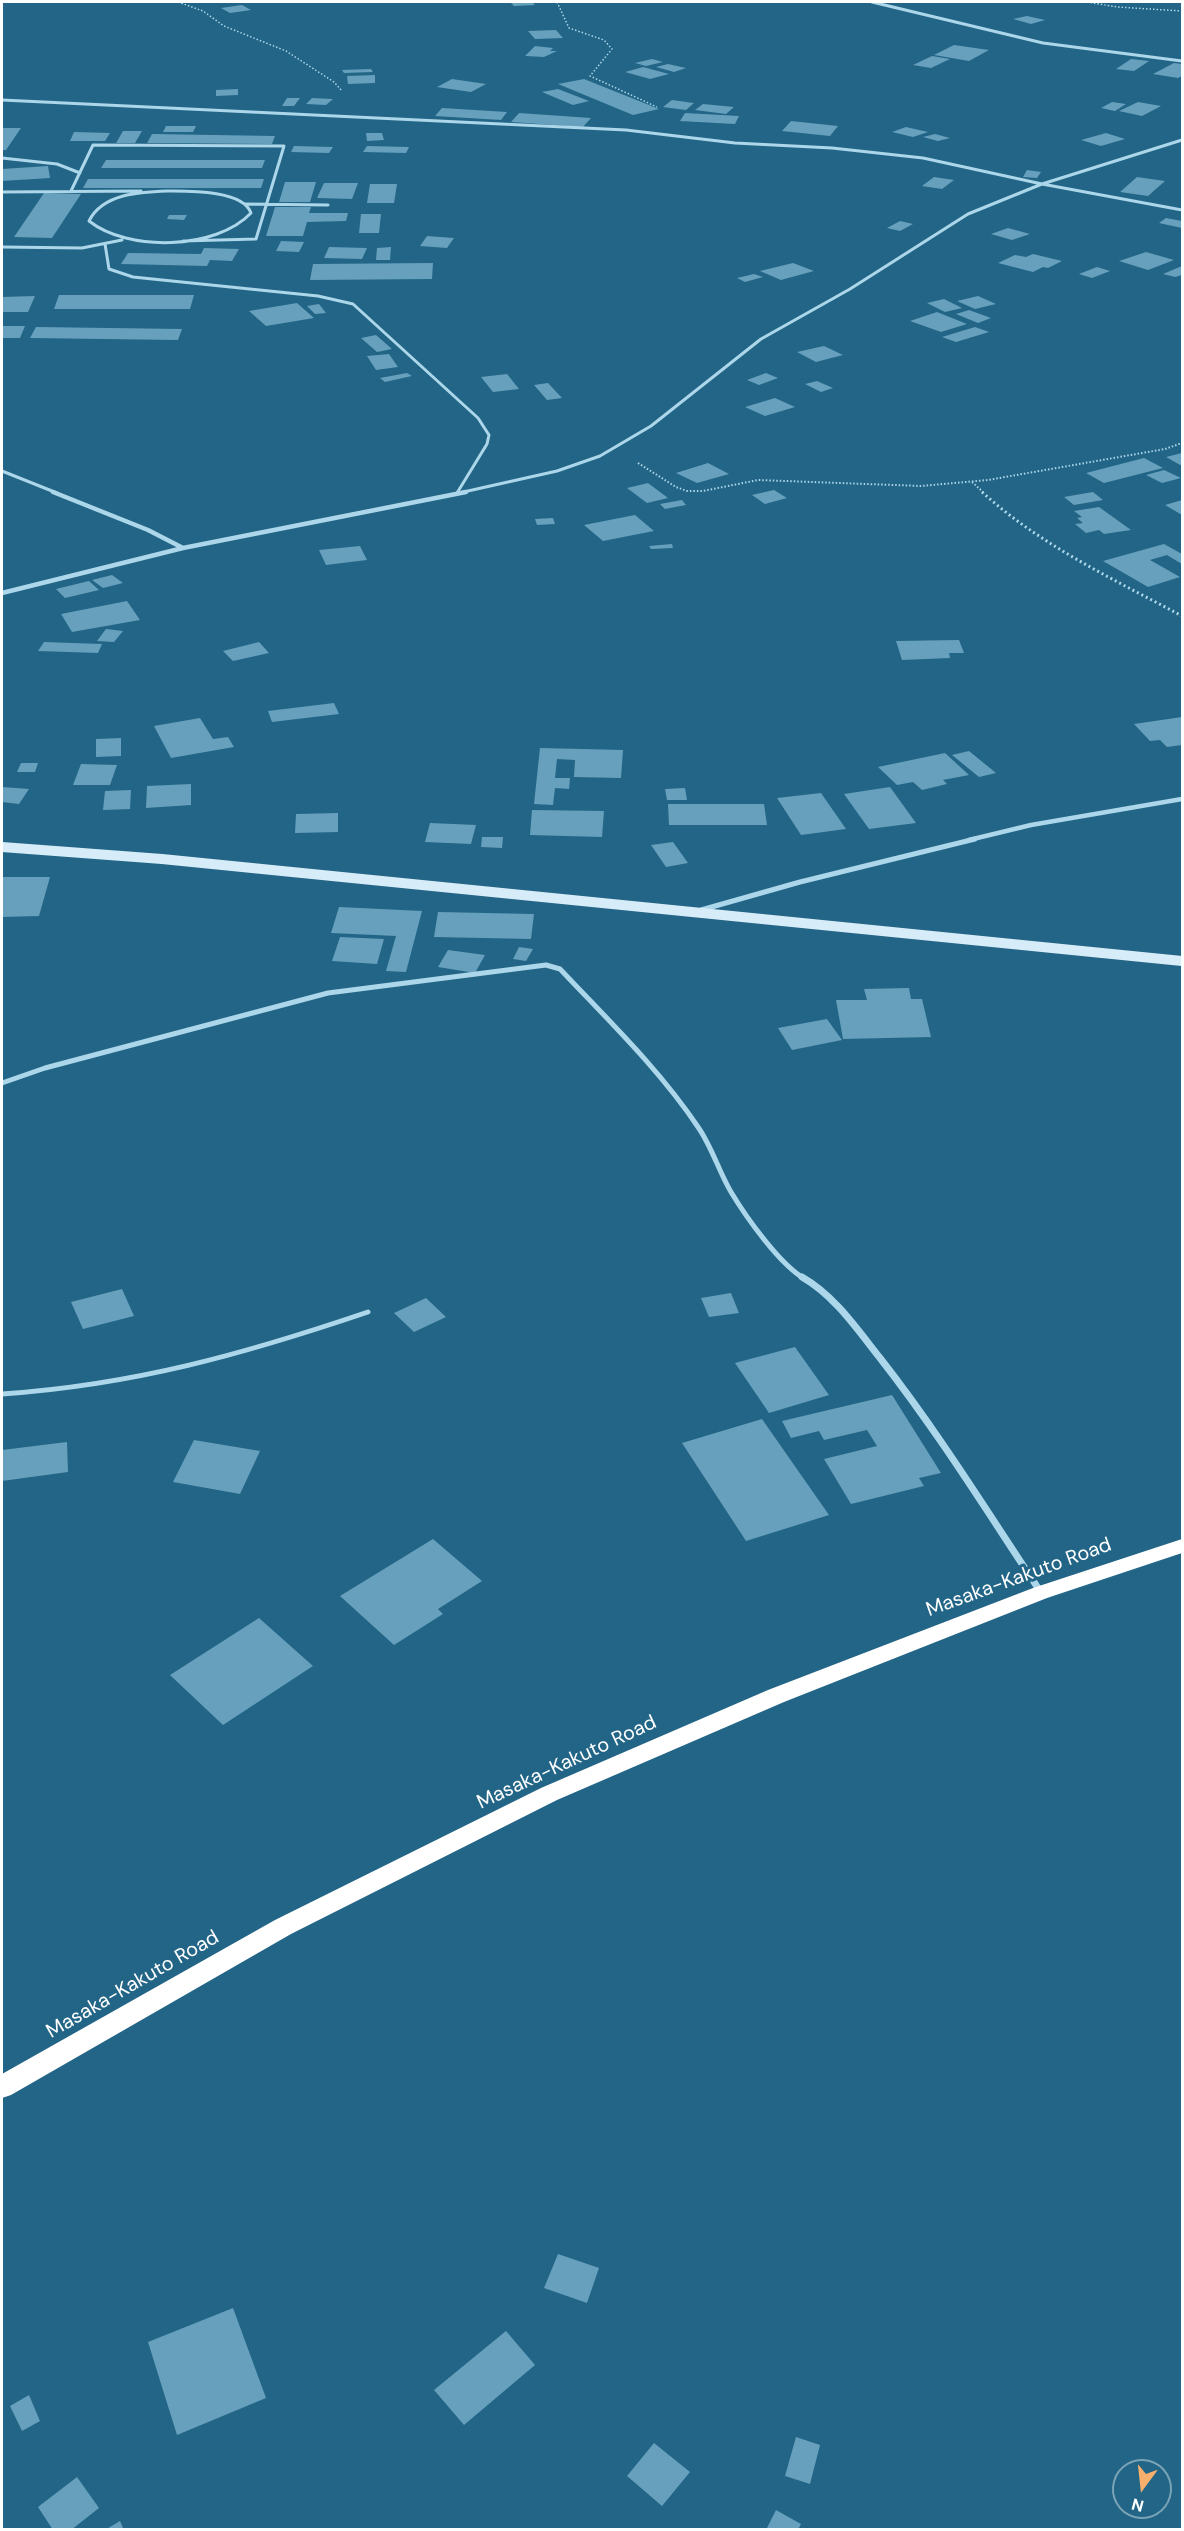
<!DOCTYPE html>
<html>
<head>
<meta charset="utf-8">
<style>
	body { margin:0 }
	#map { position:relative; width:1184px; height:2531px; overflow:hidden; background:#226586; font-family:"DM Sans",sans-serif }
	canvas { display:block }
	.frame { position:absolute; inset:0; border:3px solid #fff; pointer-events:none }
	.north { position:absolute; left:1112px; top:2459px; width:60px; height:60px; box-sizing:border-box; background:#226586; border:2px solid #7aa3b6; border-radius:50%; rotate:195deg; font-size:16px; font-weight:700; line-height:24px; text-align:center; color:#fff }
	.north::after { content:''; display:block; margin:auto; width:21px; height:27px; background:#f6af6d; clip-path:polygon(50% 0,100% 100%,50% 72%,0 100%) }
</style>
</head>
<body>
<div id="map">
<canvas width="1184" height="2531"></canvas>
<div class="frame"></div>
<div class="north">N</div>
</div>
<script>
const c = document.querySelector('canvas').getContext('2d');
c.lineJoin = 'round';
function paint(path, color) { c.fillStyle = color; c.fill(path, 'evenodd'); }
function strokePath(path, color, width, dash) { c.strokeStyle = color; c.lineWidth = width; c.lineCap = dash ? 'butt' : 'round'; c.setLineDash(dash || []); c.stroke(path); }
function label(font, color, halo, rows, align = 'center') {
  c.font = font + ' "DM Sans",sans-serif'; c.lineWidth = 6; c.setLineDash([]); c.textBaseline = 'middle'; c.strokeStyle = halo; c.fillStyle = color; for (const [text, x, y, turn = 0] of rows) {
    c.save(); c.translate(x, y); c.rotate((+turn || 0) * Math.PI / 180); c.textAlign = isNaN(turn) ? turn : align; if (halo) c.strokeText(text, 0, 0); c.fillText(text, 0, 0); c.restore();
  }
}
const building = new Path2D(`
	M510 2H532L535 5 514 6Z
	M242 5 251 10 230 13 221 8Z
	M1027 16 1045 20 1031 24 1013 19Z
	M556 30 563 38 535 39 528 31Z
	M954 45 989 50 969 61 934 55Z
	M535 46 553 48 550 51H557L544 57 525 56Z
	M932 56 950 59 931 68 913 65Z
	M652 59 663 62 646 66 635 63Z
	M1131 59 1149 61 1134 71 1116 69Z
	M1174 63 1182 64V76L1178 78 1153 74Z
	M668 64 686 68 674 72 656 67Z
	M643 67 669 74 650 79 625 72Z
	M371 69 373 72 344 73 342 70Z
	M375 75V83L348 84 347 76Z
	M452 79 486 84 471 92 437 87Z
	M584 79 659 109 633 115 558 84Z
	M238 89V95L216 96V90Z
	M558 89 589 101 573 105 542 92Z
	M287 98H300L294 106H282Z
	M312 98 333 99 326 105 306 104Z
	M672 100 694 103 686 110 663 107Z
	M1112 102 1126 104 1115 111 1101 108Z
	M1138 102 1161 106 1142 116 1119 111Z
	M703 104 734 107 726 114 695 110Z
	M442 108 507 112 501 120 435 116Z
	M519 113 591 118 583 127 511 122Z
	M685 113 739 116 735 124 680 121Z
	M791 121 838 126 830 136 782 131Z
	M166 126H196L193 132H163Z
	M906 127 928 132 913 137 892 132Z
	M2 128H21L6 150H2Z
	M123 131H142L135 143H116Z
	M74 132 110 133 105 141H70Z
	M366 133H382L384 140 367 141Z
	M1106 133 1125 139 1101 146 1081 140Z
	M152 134 275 136 272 144 147 143Z
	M935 134 950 138 938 141 923 137Z
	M294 146 333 147 329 153 291 152Z
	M367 146 409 147 406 153 363 152Z
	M106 160H265L262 168H101Z
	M48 166 50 178 2 181V169Z
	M1027 170 1041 172 1037 178 1023 177Z
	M934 177 954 180 942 189 922 186Z
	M1137 177 1165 181 1148 196 1120 192Z
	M88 179H264L261 188H83Z
	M285 182H316L310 202H279Z
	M324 183H358L352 199 317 198Z
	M370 184H397L394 203H367Z
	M44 193 81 194 52 238 14 237Z
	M275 207H311L309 213H348L346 221 307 222 303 236H266Z
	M361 214H381L379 233H359Z
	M169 215H187L184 220 167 219Z
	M1166 218 1182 221V228L1159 223Z
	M900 221 913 224 900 231 887 228Z
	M1008 228 1030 234 1012 240 991 234Z
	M427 236 454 238 447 248 420 246Z
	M281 241 304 242 299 252 276 251Z
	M329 247 367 248 362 259 324 258Z
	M391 247 390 260H376L377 248Z
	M204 248 239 249 232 261 210 260 207 266 121 264 128 253 201 254Z
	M1146 252 1174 260 1148 270 1119 261Z
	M1033 254 1062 261 1048 268 1043 267 1033 272 998 263 1015 255 1026 257Z
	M433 263 432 279 310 280 313 264Z
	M793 263 814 271 781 280 760 271Z
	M1182 266V275L1175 277 1163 274Z
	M1097 267 1110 271 1092 278 1079 274Z
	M754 274 763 277 745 282 737 278Z
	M59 295H194L190 309H54Z
	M35 296 28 312H2V297Z
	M978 296 996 304 975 309 957 301Z
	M944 299 962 308 945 312 927 303Z
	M297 303 314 318 266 326 249 311Z
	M319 304 326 313 315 314 307 306Z
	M969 310 991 318 978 323 956 314Z
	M937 312 967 324 941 332 910 321Z
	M2 326H25L20 338H2Z
	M36 327 182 329 178 340 30 338Z
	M975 327 989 332 956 342 942 337Z
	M376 335 392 349 377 352 361 338Z
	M824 346 843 355 816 362 797 352Z
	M389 354 398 367 376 370 367 356Z
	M407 373 412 376 385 382 380 378Z
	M766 373 778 378 759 385 747 380Z
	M507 374 519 389 493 392 481 377Z
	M817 381 833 388 821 392 805 384Z
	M548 383 562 398 547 400 534 385Z
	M775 398 795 407 765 416 745 407Z
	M1182 453V466L1166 457Z
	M1144 458 1163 468 1104 483 1086 473Z
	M708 463 729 474 697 483 676 473Z
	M1164 470 1181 478 1162 483 1146 475Z
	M648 483 668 498 647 503 627 488Z
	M774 490 787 498 765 504 752 495Z
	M1093 492 1103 500 1074 505 1064 497Z
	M682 500 686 505 665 509 660 504Z
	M1182 500V515L1165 505Z
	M1099 507 1131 530 1104 534 1099 530 1086 533 1075 524 1083 523 1077 518 1082 517 1074 511Z
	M635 515 654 531 603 541 584 525Z
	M553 518 555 524 537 525 535 519Z
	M672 544 673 548 651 549 649 546Z
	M1164 544 1182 554V564L1167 555 1150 560 1180 577 1148 587 1103 561Z
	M360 546 367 560 326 565 319 550Z
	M112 575 123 583 103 588 92 580Z
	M89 581 99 590 65 598 56 589Z
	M127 601 140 620 72 632 61 614Z
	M106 629 123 631 114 642 97 641Z
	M959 640 964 653H949L950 658 902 660 896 641Z
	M44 642 102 644 98 653 38 651Z
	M259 642 269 653 233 661 223 651Z
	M334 703 339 714 272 722 268 711Z
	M1182 717V745L1167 747 1160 740 1150 741 1134 724Z
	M200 718 213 739 228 737 234 747 171 758 154 726Z
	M121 738V756L96 757V739Z
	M540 748 623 750 621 778 574 777 575 760 557 759 555 778H570L569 789 555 788 553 805 534 804Z
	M969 751 996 773 979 777 952 755Z
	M945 753 969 775 943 780 947 784 922 790 913 782 897 785 878 767Z
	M21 763H38L35 772H17Z
	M81 764 117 765 110 785H73Z
	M191 784V805L146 808 147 786Z
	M2 787 29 789 19 804 2 802Z
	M890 787 916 823 869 829 844 794Z
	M685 788 687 800H667L665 789Z
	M131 790 130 809 103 810 105 791Z
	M821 793 846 829 801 835 777 798Z
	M668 804H764L767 825H669Z
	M532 810 604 811 602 837 530 835Z
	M338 813V832L295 833 296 814Z
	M430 823 476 825 471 844 425 842Z
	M482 837H503L502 848 481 847Z
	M673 842 688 863 666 867 651 845Z
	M3 877H50L39 916 2 917Z
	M339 907 422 911 406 972 386 971 396 936 331 933Z
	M438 912 534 914 531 939 434 937Z
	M340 937 384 939 377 964 332 961Z
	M519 947 533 949 526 961 513 959Z
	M448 950 485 955 475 973 438 967Z
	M909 988 911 999H922L931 1037 843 1039 836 1000H867L864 989Z
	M827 1019 842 1040 792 1050 778 1028Z
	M122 1289 134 1316 83 1329 71 1302Z
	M731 1293 739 1313 709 1317 701 1298Z
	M426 1298 446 1317 414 1332 394 1313Z
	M795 1347 829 1395 769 1413 735 1363Z
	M892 1395 941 1473 919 1478 924 1486 851 1504 824 1459 877 1446 867 1430 824 1440 819 1431 791 1438 782 1421Z
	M762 1419 829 1515 746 1541 682 1443Z
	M194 1440 260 1451 240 1494 173 1482Z
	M67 1442 68 1472 2 1481V1450Z
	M433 1539 482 1581 438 1609 443 1614 394 1645 340 1596Z
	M259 1618 313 1666 223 1725 170 1675Z
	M558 2254 599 2268 587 2303 544 2288Z
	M233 2308 266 2398 177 2435 148 2342Z
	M506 2331 535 2365 464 2425 434 2390Z
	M29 2395 40 2421 22 2431 10 2406Z
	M796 2437 820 2445 810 2484 785 2476Z
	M654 2443 690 2472 662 2506 627 2476Z
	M77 2477 99 2508 71 2530H53L38 2507Z
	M776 2510 801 2524 798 2530H766Z
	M120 2521 124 2530H105Z`);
const pathFar2 = new Path2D(`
	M178 2 203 11 224 26 286 51 334 82 342 91
	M557 2 569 28 604 40 612 49 590 76 657 107
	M1087 2 1117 7 1182 11`);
const pathFar1 = new Path2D(`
	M638 463 676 487 687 491H703L758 480 921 486 988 480 1165 449 1182 443
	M972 482 984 493`);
const path = new Path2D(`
	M982 492C1040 545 1113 579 1182 616`);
const lane = new Path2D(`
	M2 1394C134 1385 244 1354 368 1312`);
const streetFar3 = new Path2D(`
	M872 2 1043 43 1182 61
	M2 100 626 130 735 143 832 148 923 158 1042 184 1182 210
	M2 158 57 164 80 173
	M71 191 93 145 284 146 256 239 183 241
	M169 191C189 191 243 190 251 213 216 250 128 252 89 221 103 193 141 192 169 191Z
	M2 192 141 191
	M245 204 328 205
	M105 244 109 269 133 277 318 296 353 304 478 418 489 435 487 444 457 493
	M2 247 82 248 122 240
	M2 471 57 493
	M459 493 557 471 600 456 651 426 761 339 850 289 968 214 1042 184 1182 140`);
const streetFar2 = new Path2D(`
	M53 492 148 530 183 548
	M2 593 183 548 466 492
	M969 840 1031 825 1182 799`);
const streetFar1 = new Path2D(`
	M701 910 800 882 975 839
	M2 1083 45 1068 328 993 546 965 560 969C608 1020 659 1069 698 1127 712 1147 719 1172 731 1192 746 1217 780 1265 805 1279`);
const street = new Path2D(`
	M802 1277C835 1296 857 1329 880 1358 938 1432 988 1513 1040 1591`);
const secondary = new Path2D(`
	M2 847 162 859 1182 961`);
const highway = new Path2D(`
	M1182 1539V1553L1047 1598 784 1702 557 1800 291 1934 11 2095 2 2098V2074L275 1920 541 1788 768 1690 1033 1588Z`);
const nearStreetnames = [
	["Masaka-Kakuto Road",1019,1578,-20],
	["Masaka-Kakuto Road",567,1763,-25],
	["Masaka-Kakuto Road",133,1985,-30]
];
paint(building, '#67a0bc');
strokePath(pathFar2, '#acd6e9', 1.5, [1.5, 2]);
strokePath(pathFar1, '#acd6e9', 2, [1.5, 2]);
strokePath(path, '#acd6e9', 3, [2, 3]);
strokePath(lane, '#acd6e9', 5);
strokePath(streetFar3, '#acd6e9', 3);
strokePath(streetFar2, '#acd6e9', 4.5);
strokePath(streetFar1, '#acd6e9', 5);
strokePath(street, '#acd6e9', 7);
strokePath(secondary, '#d6ecf8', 10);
paint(highway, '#fff');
label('20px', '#fff', '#226586', nearStreetnames);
</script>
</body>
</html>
